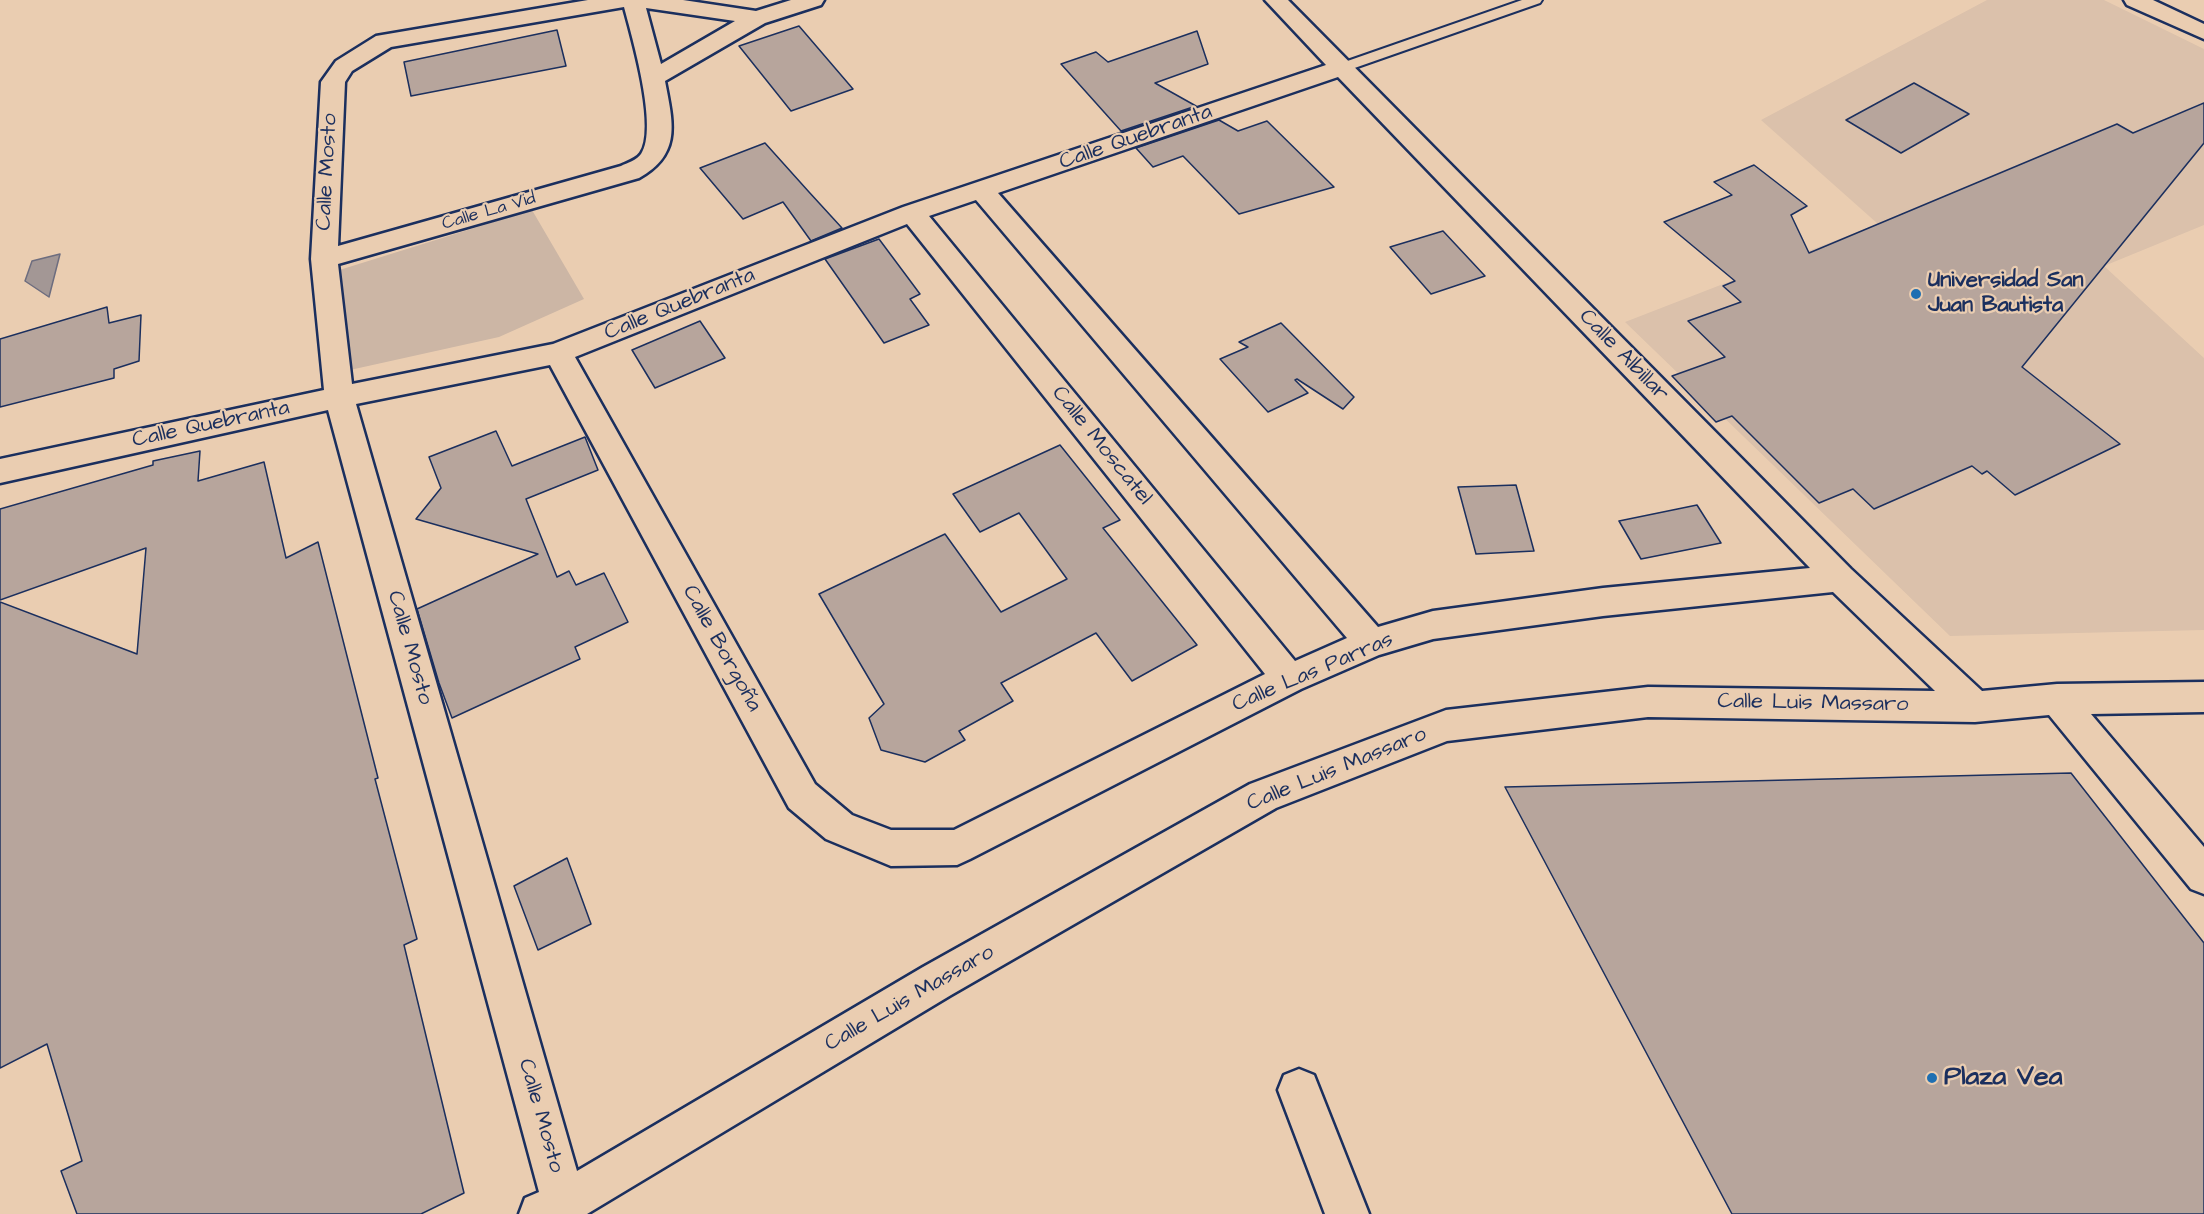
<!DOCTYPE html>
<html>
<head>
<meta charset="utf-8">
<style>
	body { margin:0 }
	canvas { display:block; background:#eacdb1 }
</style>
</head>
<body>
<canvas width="2204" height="1214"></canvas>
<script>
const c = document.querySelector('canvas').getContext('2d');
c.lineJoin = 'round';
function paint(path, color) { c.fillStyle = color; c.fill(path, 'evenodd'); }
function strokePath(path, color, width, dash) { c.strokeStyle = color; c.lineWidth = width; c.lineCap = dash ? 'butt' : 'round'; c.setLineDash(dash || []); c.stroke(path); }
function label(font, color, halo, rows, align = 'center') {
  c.font = font + ' "Architects Daughter",sans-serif'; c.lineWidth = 4.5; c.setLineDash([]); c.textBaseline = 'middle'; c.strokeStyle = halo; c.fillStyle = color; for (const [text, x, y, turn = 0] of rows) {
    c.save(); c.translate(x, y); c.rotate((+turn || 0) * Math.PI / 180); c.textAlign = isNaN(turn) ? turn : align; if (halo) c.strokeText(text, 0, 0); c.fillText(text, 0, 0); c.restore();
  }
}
const built = new Path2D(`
	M1987 0H2104L2204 49V225L2104 266 2204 358V630L1950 636 1625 322 1878 224 1761 120Z`);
const green = new Path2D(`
	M532 210 584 299 499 337 350 370 333 272Z`);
const water = new Path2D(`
	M60 254 49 297 25 281 32 261Z`);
const building = new Path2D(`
	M799 26 853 89 791 111 739 46Z
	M557 30 566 66 411 96 404 62Z
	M1197 31 1208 64 1155 83 1196 106 1121 131 1061 64 1096 52 1108 62Z
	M1914 83 1969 114 1901 153 1846 120Z
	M2204 103V143L2022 367 2120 444 2015 495 1987 471 1982 474 1972 466 1874 509 1853 489 1819 503 1732 416 1716 422 1672 376 1725 357 1688 321 1741 302 1723 286 1735 281 1664 222 1732 195 1714 182 1754 165 1807 206 1791 215 1809 253 2117 124 2133 133Z
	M1219 120 1238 131 1267 121 1334 187 1239 214 1183 156 1153 167 1136 148Z
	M765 143 809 192 842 228 811 241 783 202 743 219 700 168Z
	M1443 231 1485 276 1431 294 1390 247Z
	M879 239 920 294 910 299 929 325 884 343 825 259Z
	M107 307 109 323 141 315 139 361 114 369V378L0 407V339Z
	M700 321 725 358 655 388 632 350Z
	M1281 323 1354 397 1343 409 1297 379 1295 380 1308 393 1268 412 1220 359 1248 347 1239 342Z
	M496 431 512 466 585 437 598 470 526 499 557 577 569 571 576 585 604 573 628 622 575 647 580 659 452 718 439 683 417 609 538 554 416 519 441 488 429 457Z
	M1060 445 1120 520 1103 528 1197 645 1132 681 1096 633 1001 683 1013 701 959 731 965 740 925 762 881 750 869 718 884 704 819 594 945 534 1001 612 1067 579 1019 513 980 532 953 494Z
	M200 451 198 481 264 462 286 558 318 542 378 778 375 779 417 939 404 945 464 1193 421 1214H77L61 1171 82 1161 47 1044 0 1068V602L137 654 146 548 0 600V509L153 465V461Z
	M1516 485 1534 551 1476 554 1458 487Z
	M1697 505 1721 543 1641 559 1619 521Z
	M2071 773 2204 943V1214H1732L1505 787Z
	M567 858 591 924 538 950 514 886Z`);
const service = new Path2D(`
	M1522 0H1542L1540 3 1346 71 1341 72 1334 68 1336 65Z`);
const minor = new Path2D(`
	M588 0H683L756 11 791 0H824L821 5 765 23 665 81C673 123 682 154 639 178L338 264 352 384 553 344 903 207 1326 65 1265 0H1288L1851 569 1982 691 2057 684 2204 682V712L2091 714 2204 847V894L2191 889 2049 715 1975 722 1648 717 1447 741 1276 808 951 995 587 1214H519L525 1198 539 1192 328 410 0 483V459L324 390 311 259 321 82 336 61 376 36ZM624 7C632 37 659 129 641 154 637 160 627 163 621 166L338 246 345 82 352 71 391 47ZM646 8 735 21 661 64ZM1338 77 1810 568 1603 588 1433 611 1378 627 998 193ZM976 200 1347 638 1295 661 929 216ZM907 224 1265 674 954 830H891L852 815 815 784 575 357ZM550 365 789 808 826 839 891 866 957 865 970 859 1301 689 1379 655 1433 639 1603 616 1833 592 1935 691 1648 687 1446 710 1250 784 923 967 577 1171 356 404Z
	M2124 0H2153L2204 24V39L2127 5Z
	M1299 1069 1314 1075 1369 1214H1325L1278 1090 1284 1075Z`);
const markers = [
	[1916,294,6,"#1f6fb2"],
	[1932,1078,6,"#1f6fb2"]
];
const farStreetnames = [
	["Calle La Vid",489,212,-16]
];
const streetNames = [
	["Calle Quebranta",1136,138,-19],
	["Calle Mosto",328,172,-87],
	["Calle Quebranta",680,305,-22],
	["Calle Albillar",1623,356,46],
	["Calle Quebranta",211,425,-12],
	["Calle Moscatel",1101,446,51],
	["Calle Mosto",409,648,74],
	["Calle Borgoña",721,649,61],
	["Calle Las Parras",1313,673,-23],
	["Calle Luis Massaro",1813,704,1],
	["Calle Luis Massaro",1337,770,-22],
	["Calle Luis Massaro",910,999,-30],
	["Calle Mosto",540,1116,74]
];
const poiNames = [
	["Universidad San",1928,281],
	["Juan Bautista",1928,306]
];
const nearPoinames = [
	["Plaza Vea",1944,1078]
];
paint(built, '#dbc1ab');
paint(green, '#ccb6a5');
paint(water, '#a39795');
strokePath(water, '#6d6d7f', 1.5);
paint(building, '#b7a59c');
strokePath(building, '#1b2f5e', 1.5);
strokePath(service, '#1b2f5e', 4);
strokePath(minor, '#1b2f5e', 5);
paint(service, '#eacdb1');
paint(minor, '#eacdb1');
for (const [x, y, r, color] of markers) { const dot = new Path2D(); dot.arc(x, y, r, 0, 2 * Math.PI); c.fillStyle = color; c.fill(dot); strokePath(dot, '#eacdb1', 2); }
label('18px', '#1b2f5e', '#eacdb1', farStreetnames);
label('22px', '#1b2f5e', '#eacdb1', streetNames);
label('bold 22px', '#1b2f5e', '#eacdb1', poiNames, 'left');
label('bold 27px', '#1b2f5e', '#eacdb1', nearPoinames, 'left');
</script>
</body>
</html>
